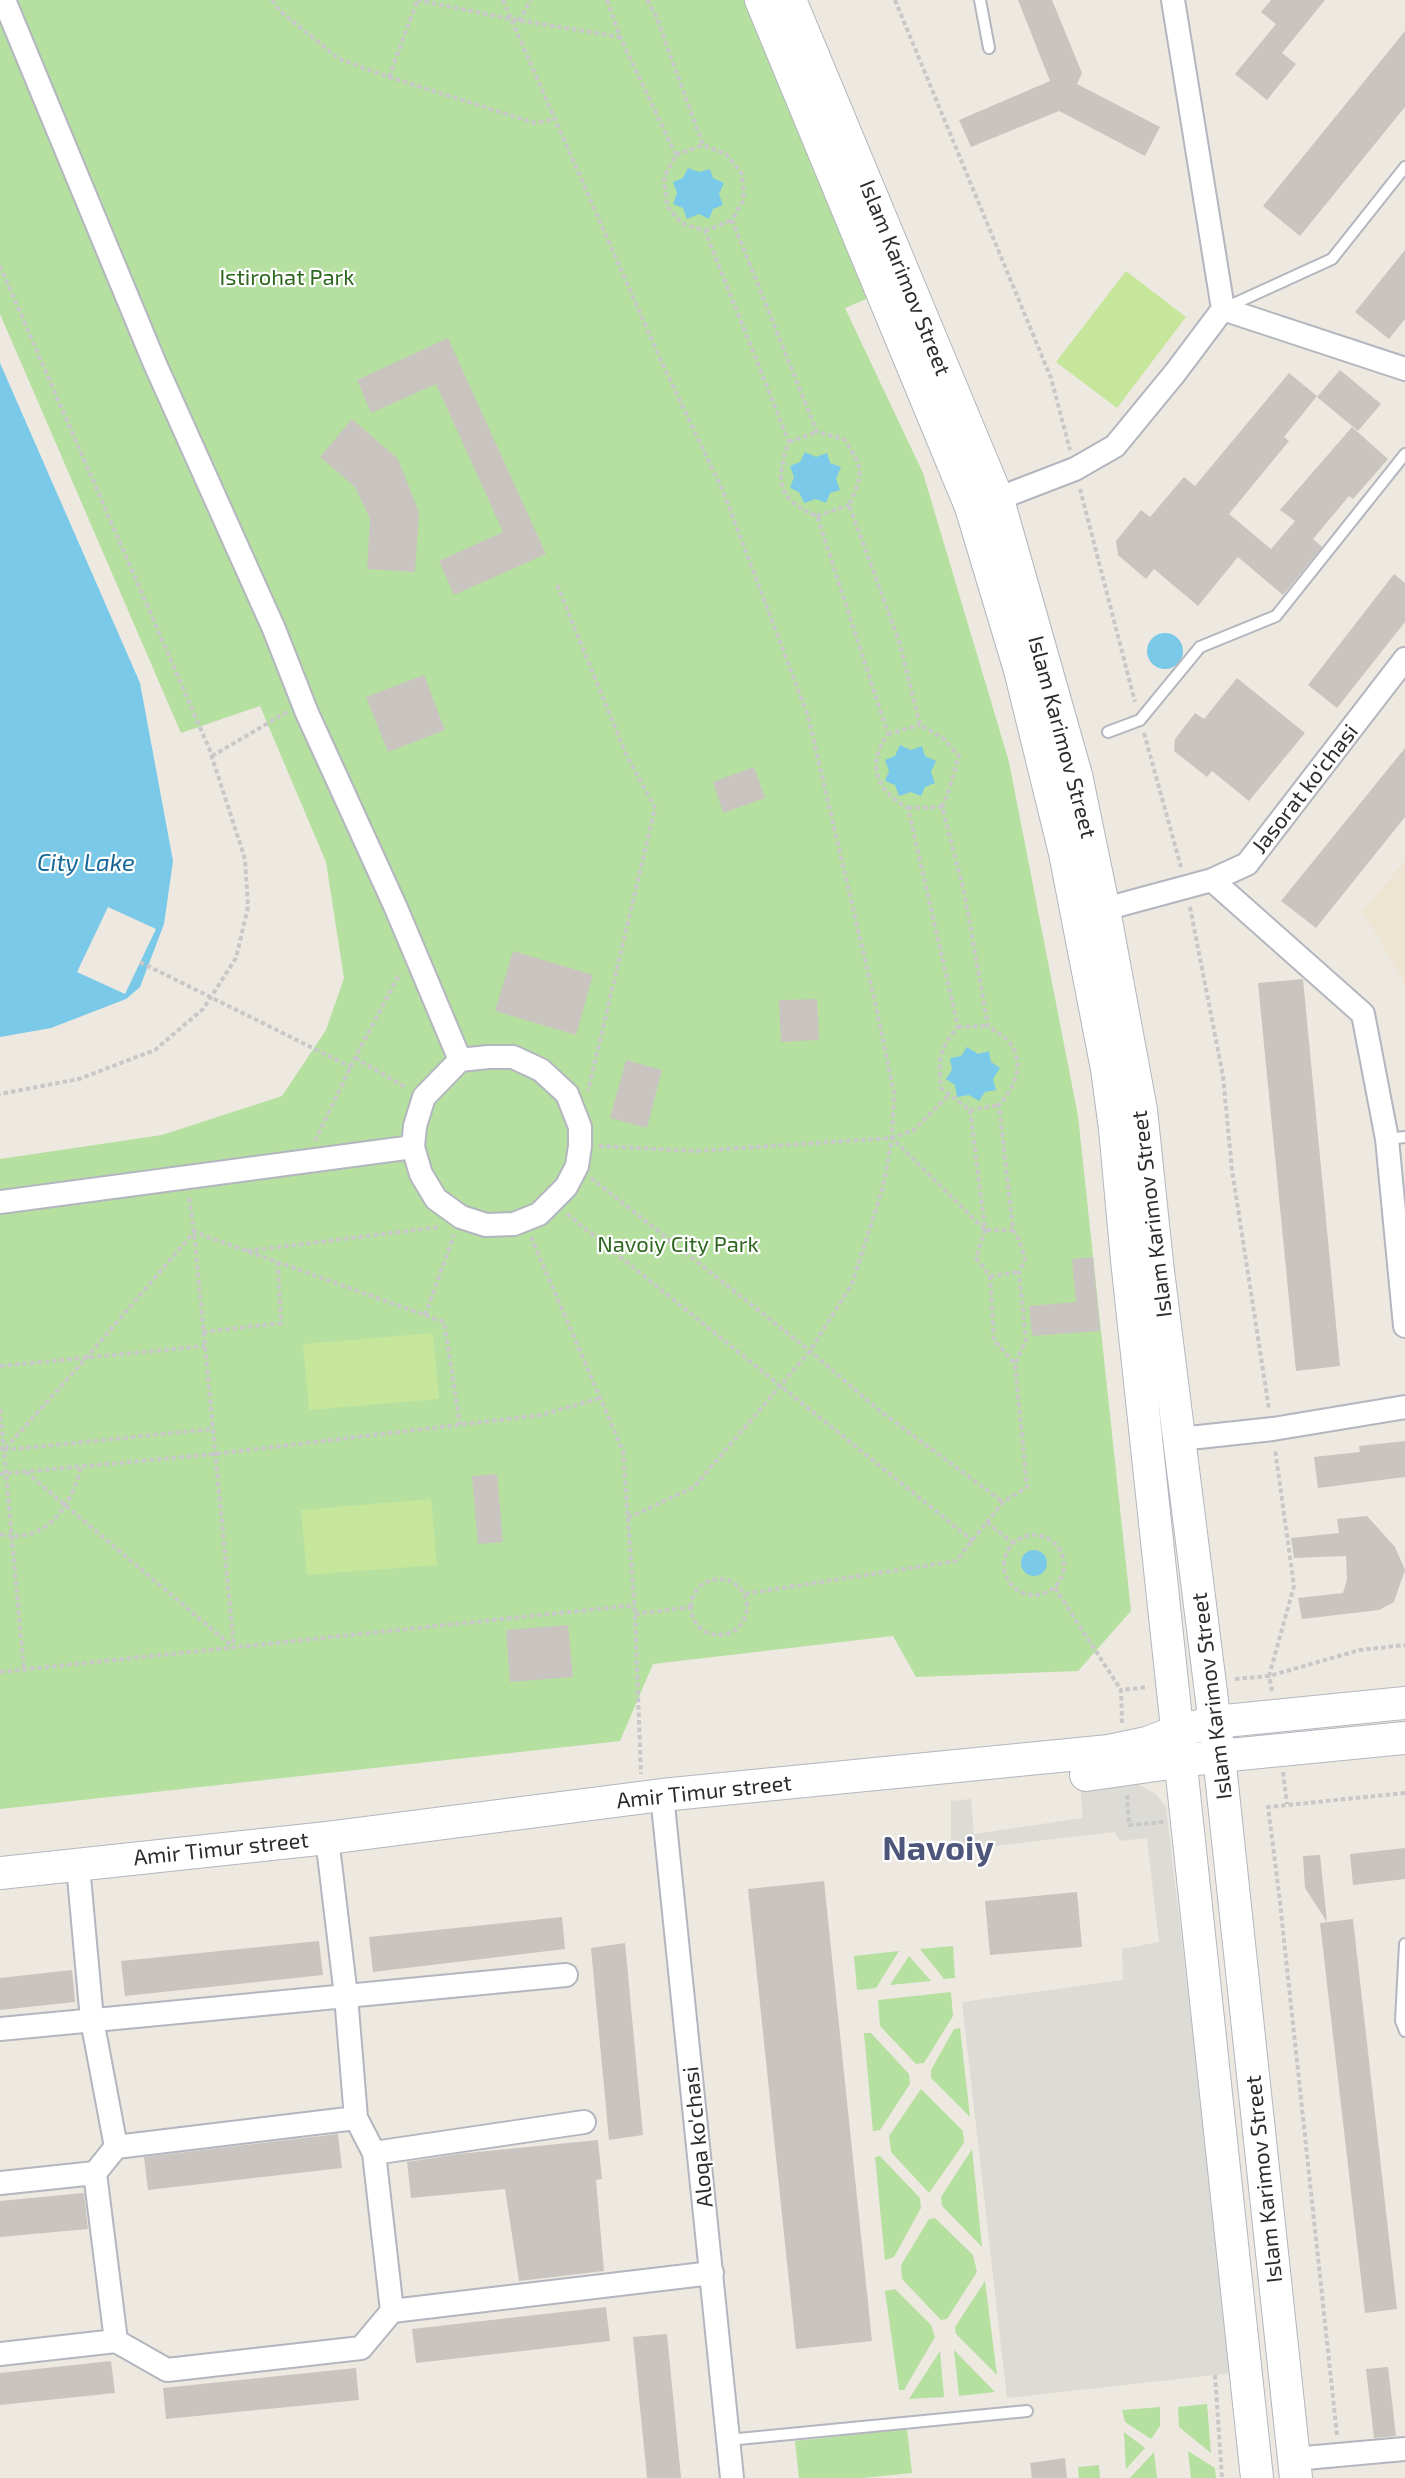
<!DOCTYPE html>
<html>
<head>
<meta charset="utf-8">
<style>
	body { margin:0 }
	canvas { display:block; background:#ede8e0 }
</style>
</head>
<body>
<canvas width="1405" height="2478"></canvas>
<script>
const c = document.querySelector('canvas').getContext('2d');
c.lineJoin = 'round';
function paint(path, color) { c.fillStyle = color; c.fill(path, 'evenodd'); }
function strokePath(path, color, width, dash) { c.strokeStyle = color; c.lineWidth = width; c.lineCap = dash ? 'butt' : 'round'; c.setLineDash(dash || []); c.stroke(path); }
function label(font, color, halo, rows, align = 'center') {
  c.font = font + ' "Exo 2",sans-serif'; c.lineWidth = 4.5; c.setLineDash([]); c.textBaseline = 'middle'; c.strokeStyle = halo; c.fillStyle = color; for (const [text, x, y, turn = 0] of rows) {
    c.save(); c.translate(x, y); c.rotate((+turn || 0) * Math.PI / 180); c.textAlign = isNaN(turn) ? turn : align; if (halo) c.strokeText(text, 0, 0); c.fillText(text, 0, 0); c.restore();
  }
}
const education = new Path2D(`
	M1405 861V984L1363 911Z`);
const green = new Path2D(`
	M0 0H754L878 294 845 308 923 473 1009 762 1078 1116 1131 1611 1078 1671 916 1677 893 1636 653 1664 620 1741 0 1809V1159L162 1135 282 1096 326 1030 344 978 326 862 260 706 181 733 0 314Z
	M953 1946 955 1978 944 1979 920 1949Z
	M899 1951 876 1988 857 1990 854 1956Z
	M909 1956 931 1981 890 1985Z
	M951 1992 953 2016 924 2063 916 2064 880 2026 878 2000Z
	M960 2028 970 2117 931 2078V2070L954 2029Z
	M864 2033H871L909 2074 910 2084 880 2130 873 2131Z
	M921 2089 963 2131 964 2143 929 2193 891 2152 889 2136Z
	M972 2149 982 2247 942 2206 941 2197Z
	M880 2156 920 2198 921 2208 894 2257 885 2260 875 2157Z
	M935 2218 973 2255 977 2272 947 2319 941 2320 902 2279 901 2265 929 2219Z
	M985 2281 997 2375 956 2334 955 2327Z
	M895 2289 931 2325 935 2337 904 2390H899L885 2291Z
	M954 2350 995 2392 959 2396Z
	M940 2351 944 2397 909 2399Z
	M1207 2404 1211 2453 1179 2427 1178 2407Z
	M1160 2407V2426L1151 2439 1125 2422 1122 2410Z
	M907 2429 912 2473 862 2478H799L795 2441Z
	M1124 2432 1145 2448 1126 2469Z
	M1188 2451 1215 2468 1216 2478H1191Z
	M1154 2452 1157 2478H1130Z
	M1099 2465 1100 2478H1079L1078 2467Z`);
const pitch = new Path2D(`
	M1126 271 1186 317 1117 408 1056 362Z
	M433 1333 439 1399 309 1410 303 1344Z
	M431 1499 437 1565 307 1575 301 1510Z`);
const plaza = new Path2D(`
	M1135 1783 1156 1794 1166 1807 1233 2373 1007 2398 962 2002 1123 1980 1122 1949 1159 1942 1147 1838 1120 1841 1115 1832 951 1851V1801L971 1799 974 1834 1083 1818 1080 1786Z`);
const water = new Path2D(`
	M688 168 699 172 710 169 713 178 724 183 719 194 723 205 713 209 709 219 699 214 687 219 683 208 673 204 677 193 673 182 683 178Z
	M0 363 140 683 173 861 164 924 140 987 126 999 51 1028 0 1037Z
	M805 452 816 457 827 453 830 463 841 467 836 479 840 490 830 493 826 503 816 499 804 503 799 492 790 488 794 477 790 466 800 462Z
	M1147 651a18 18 0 1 1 36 0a18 18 0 1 1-36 0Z
	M900 745 911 750 922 746 925 756 936 761 931 772 935 783 925 787 921 796 911 792 899 796 895 785 885 781 889 771 885 760 895 756Z
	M967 1047 978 1054 989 1051 991 1062 1000 1068 993 1079 996 1090 985 1092 979 1101 969 1095 957 1097 955 1085 946 1079 952 1070 950 1058 961 1056Z
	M1021 1563a13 13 0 1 1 26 0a13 13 0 1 1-26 0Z`);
const pier = new Path2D(`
	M108 907 156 929 125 994 77 972Z`);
const building = new Path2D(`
	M1018 0H1052L1082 73 1077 84 1160 127 1145 156 1059 111 971 147 959 120 1050 81Z
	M1271 0H1325L1282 53 1296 64 1267 100 1235 74 1276 24 1261 12Z
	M1405 31V107L1300 236 1263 206Z
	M1405 250V319L1389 339 1355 312Z
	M448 338 546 554 454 595 439 561 503 532 436 384 371 413 357 380Z
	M1340 370 1381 404 1358 431 1317 397Z
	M1289 373 1317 396 1284 437 1289 441 1229 514 1271 549 1295 521 1280 510 1352 427 1388 459 1353 499 1349 496 1313 539 1322 547 1283 595 1238 557 1198 606 1154 569 1146 579 1118 555 1116 541 1141 510 1150 517 1184 477 1195 486Z
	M352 419 398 459 419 512 415 572 367 569 370 519 355 487 320 457Z
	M1394 574 1405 583V622L1337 708 1308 685Z
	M424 675 445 730 388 752 366 697Z
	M1237 678 1305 733 1249 801 1212 771 1207 777 1174 751 1175 739 1195 713 1204 719Z
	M1405 748V817L1316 928 1281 901Z
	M754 767 765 798 723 813 713 782Z
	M513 951 593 975 576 1035 495 1011Z
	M1303 979 1340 1366 1296 1371 1258 983Z
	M817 999 819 1040 781 1042 779 1000Z
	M626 1060 662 1070 647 1128 610 1118Z
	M1093 1257 1100 1331 1032 1336 1029 1306 1076 1302 1072 1259Z
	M1405 1441V1477L1318 1488 1314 1457 1360 1452 1359 1446Z
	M497 1474 503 1542 478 1544 472 1476Z
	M1367 1516 1395 1547 1405 1570 1394 1602 1379 1610 1302 1619 1298 1598 1343 1593 1347 1579 1346 1556 1294 1558 1291 1538 1339 1533 1337 1519Z
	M568 1625 573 1677 510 1682 506 1630Z
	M1405 1848V1879L1353 1885 1350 1854Z
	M1320 1855 1327 1922 1305 1888 1303 1856Z
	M824 1881 872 2341 796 2349 748 1889Z
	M1077 1892 1082 1947 990 1955 985 1901Z
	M562 1917 565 1949 373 1972 369 1937Z
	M1353 1919 1397 2309 1365 2313 1320 1923Z
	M319 1941 323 1975 125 1996 121 1961Z
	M625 1943 643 2135 609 2140 591 1948Z
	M72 1970 75 2002 0 2010V1978Z
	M338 2134 342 2168 148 2190 144 2157Z
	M598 2140 602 2179 596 2180 604 2271 519 2281 505 2189 411 2198 407 2162 458 2154Z
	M84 2193 88 2229 0 2237V2201Z
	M606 2307 610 2341 416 2363 412 2329Z
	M667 2334 681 2478H647L633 2337Z
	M111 2361 115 2393 0 2405V2373Z
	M1388 2367 1396 2436 1374 2438 1366 2369Z
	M356 2368 359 2400 166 2419 163 2388Z
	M1065 2458 1067 2478H1032L1030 2463Z`);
const path = new Path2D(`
	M272 0 280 11 339 59 389 77 535 123 555 119
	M417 0 511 19 662 363 723 491 808 716 875 1002 894 1093 892 1138
	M503 0 511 19 620 37
	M607 0 620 37 676 155 664 177 667 206 681 223 705 231 789 442C775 480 777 500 817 516L888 734C866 764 876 791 908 808L958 1027C939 1049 938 1060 941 1088L970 1110 985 1230 976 1258 990 1276 994 1340 1015 1364 1027 1487 1003 1502 956 1561 743 1594
	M647 0 656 16 703 145 726 154 742 174 744 199 732 220 817 432 844 439C864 469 864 473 849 505L899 641 920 725 943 738 959 756 947 796 942 807 964 891 988 1026C995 1031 1006 1037 1011 1044 1025 1066 1014 1088 999 1105L1013 1230 1019 1239 1025 1259 1019 1272 1026 1340 1015 1364
	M895 0 1051 378 1070 450
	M519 21 531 0
	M389 77 417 1
	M676 155 703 145
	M705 231 732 220
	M0 266 209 748 245 859 248 907 236 958 211 997 203 1009 155 1050 79 1079 0 1094
	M789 442 817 432
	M1080 489 1135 702
	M817 516 849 505
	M557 585 626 754 655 808 588 1091
	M1144 733 1181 867
	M888 734 920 725
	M212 756 287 712
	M908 808 942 807
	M1190 907 1223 1076 1232 1170 1269 1409
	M140 962 351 1067
	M958 1027 988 1026
	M355 1058 407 1088
	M970 1110 999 1105
	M315 1141 355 1058 400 973
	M599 1146 696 1151 892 1138 914 1130 949 1095
	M591 1178 810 1351 880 1411 1003 1502
	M189 1198 194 1232 234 1648
	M567 1214 973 1541
	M531 1237 623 1451 635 1614 641 1774
	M247 1251 439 1227
	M990 1276 1019 1272
	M425 1315 454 1235
	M203 1332 281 1323 278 1262
	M0 1366 205 1346
	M0 1409 24 1670
	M0 1447 4 1450 87 1357 194 1232 444 1322 460 1424
	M4 1450 213 1429
	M26 1472 233 1647
	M0 1474 215 1454 541 1415 600 1398
	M628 1518 694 1487 810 1351 852 1284 883 1187 892 1138 985 1230H1013
	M987 1522 1013 1543
	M0 1534C46 1545 71 1506 81 1467
	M1004 1565a30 30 0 1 1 60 0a30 30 0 1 1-60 0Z
	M691 1607a28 28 0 1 1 56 0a28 28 0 1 1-56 0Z
	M1055 1588 1121 1690
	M635 1614 691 1607
	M0 1672 635 1605
	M1235 1679 1269 1676 1360 1650 1405 1645
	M1272 1691 1269 1676 1294 1586 1275 1449
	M1122 1723 1121 1690 1148 1687
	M1283 1772 1287 1804
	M1127 1795 1129 1825 1164 1822
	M1215 2375 1222 2478
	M1337 2435 1279 1893 1268 1807 1405 1793`);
const lane = new Path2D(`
	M980 0 989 48
	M1227 307 1332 259 1405 167
	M1108 732 1140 720 1200 647 1276 616 1405 454
	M1387 1139 1405 1137
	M1405 1944 1401 2021 1405 2031
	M728 2440 1027 2411`);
const street = new Path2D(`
	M4 0 155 364 274 629 307 713 396 908 460 1060
	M1223 309 1405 369
	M984 504 1075 469 1115 446 1175 373 1223 309 1173 0
	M1212 880 1363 1014 1387 1139 1405 1326
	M1090 913 1212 880 1247 864 1405 659
	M488 1057H513L541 1070 567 1094 580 1127V1146L577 1166 566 1187 539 1214 514 1224 486 1225 461 1217 436 1199 421 1174 413 1147 415 1126 424 1097 460 1060Z
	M0 1202 413 1147
	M1180 1439 1273 1429 1405 1407
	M662 1795 732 2478
	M327 1838 346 1996 356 2118
	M78 1866 92 2020 116 2147
	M0 2029 566 1975
	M374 2153 392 2311
	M95 2173 116 2341
	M0 2183 95 2173 116 2147 356 2118 374 2153 584 2122
	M0 2354 116 2341 167 2370 361 2348 392 2311 712 2273
	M1294 2459 1405 2449`);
const secondary = new Path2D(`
	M761 0 971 507 1020 670 1065 853 1107 1069 1115 1129 1127 1260 1257 2478
	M790 0 998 500 1076 775 1104 910 1141 1110 1157 1263 1219 1756 1296 2478
	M1086 1775 1219 1756 1405 1738
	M0 1873 327 1838 662 1795 1109 1751 1147 1743 1178 1731 1215 1722 1405 1703`);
const parkNames = [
	["Istirohat Park",287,278],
	["Navoiy City Park",678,1245]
];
const streetNames = [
	["Islam Karimov Street",905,278,68],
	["Islam Karimov Street",1062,737,75],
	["Jasorat ko‘chasi",1305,789,-52],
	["Islam Karimov Street",1152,1214,-97],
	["Islam Karimov Street",1212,1696,-97],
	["Amir Timur street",704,1792,-6],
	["Amir Timur street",221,1849,-6],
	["Aloqa ko'chasi",698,2137,-96],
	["Islam Karimov Street",1264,2179,-96]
];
const waterNames = [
	["City Lake",86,863]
];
const townNames = [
	["Navoiy",938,1849]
];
paint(education, '#ede4d1');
paint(green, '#b5e0a0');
paint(pitch, '#c6e69c');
paint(plaza, '#dddbd6');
paint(water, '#7ac9e8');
paint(pier, '#ede8e0');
paint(building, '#c9c4bf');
strokePath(lane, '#b3b6bf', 14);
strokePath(street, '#b3b6bf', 26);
strokePath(secondary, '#b3b6bf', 34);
strokePath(path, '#c8c8c8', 4, [4.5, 3]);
strokePath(lane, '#fff', 10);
strokePath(street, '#fff', 22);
strokePath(secondary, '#fff', 32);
label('22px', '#2d661f', '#fff', parkNames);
label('22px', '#2c2c2c', '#fff', streetNames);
label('italic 24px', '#166897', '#fff', waterNames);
label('bold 34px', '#4f567b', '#fff', townNames);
</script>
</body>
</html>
